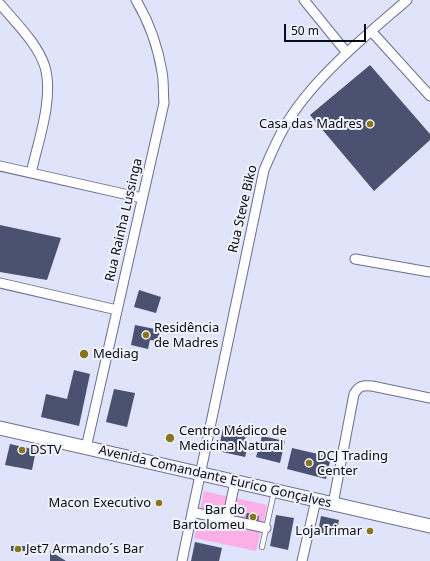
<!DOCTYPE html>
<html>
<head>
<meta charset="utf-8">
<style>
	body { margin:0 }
	#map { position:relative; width:430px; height:561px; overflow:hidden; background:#dfe4fb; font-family:"Noto Sans",sans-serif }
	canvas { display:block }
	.scale { position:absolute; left:284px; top:24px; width:82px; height:18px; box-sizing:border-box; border:2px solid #0b0d19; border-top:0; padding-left:5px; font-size:12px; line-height:14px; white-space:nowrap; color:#0b0d19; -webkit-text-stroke:3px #f0f2fa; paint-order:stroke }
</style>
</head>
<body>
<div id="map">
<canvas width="430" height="561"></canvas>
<div class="scale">50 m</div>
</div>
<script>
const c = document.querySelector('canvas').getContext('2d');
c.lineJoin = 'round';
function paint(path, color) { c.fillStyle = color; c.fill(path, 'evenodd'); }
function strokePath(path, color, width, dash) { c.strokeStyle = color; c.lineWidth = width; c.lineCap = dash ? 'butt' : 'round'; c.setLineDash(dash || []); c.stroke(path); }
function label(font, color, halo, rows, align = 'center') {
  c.font = font + ' "Noto Sans",sans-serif'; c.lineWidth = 4; c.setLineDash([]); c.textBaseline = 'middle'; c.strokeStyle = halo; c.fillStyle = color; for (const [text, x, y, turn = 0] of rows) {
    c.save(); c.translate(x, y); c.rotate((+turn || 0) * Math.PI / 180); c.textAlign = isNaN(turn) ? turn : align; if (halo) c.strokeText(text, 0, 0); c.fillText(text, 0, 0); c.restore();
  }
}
const green = new Path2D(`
	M204 491 229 497 224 516 200 510Z
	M236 498 267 505 263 524 232 517Z
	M199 517 261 530 256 551 194 538Z`);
const building = new Path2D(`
	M370 65 430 134V140L374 191 310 115Z
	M0 225 61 238 47 280 0 272Z
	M139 290 161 297 156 313 134 307Z
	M135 325 160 330 158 341 150 340 148 349 131 345Z
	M74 370 90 374 79 426 41 417 46 394 67 399Z
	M114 389 135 393 127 427 106 422Z
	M224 424 247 430 244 444 248 445 245 457 218 451Z
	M262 436 285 441 280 463 256 457Z
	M10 444 36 450 32 470 5 465Z
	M292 448 331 457 326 479 287 469Z
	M247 513 259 516 258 523 245 520Z
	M276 515 294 518 288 550 270 546Z
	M321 516 339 520 336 536 318 532Z
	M195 542 222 548 219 561H191Z
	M11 546H26L25 551H11Z
	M50 551 66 561H50Z`);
const lane = new Path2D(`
	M262 547 274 492`);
const street = new Path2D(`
	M304 0 347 53
	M0 4C15 22 38 44 45 67 54 98 38 142 31 173
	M372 32 430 96
	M0 166 142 198
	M355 259 430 272
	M0 283 117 310
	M86 448 164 103C163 93 164 82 162 72 158 47 149 22 136 0
	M333 504 354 394C359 386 362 385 372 386L430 398
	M192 512 266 528
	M227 520 235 482
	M182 561 264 170C272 152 279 134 290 118 318 74 368 34 407 0
	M302 561 316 500`);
const secondary = new Path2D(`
	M0 428 430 526`);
const markers = [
	[370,124,4,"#8a761a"],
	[146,335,4,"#8a761a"],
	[84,354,5,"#8a761a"],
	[170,438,5,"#8a761a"],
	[22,450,4,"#8a761a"],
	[309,463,4,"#8a761a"],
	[159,503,4,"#8a761a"],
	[253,517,4,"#8a761a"],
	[370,531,4,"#8a761a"],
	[18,549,4,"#8a761a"]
];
const poiNames = [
	["Casa das Madres",362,124,"right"],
	["Residência",154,328],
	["de Madres",154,343],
	["Mediag",93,354],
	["Centro Médico de",179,431],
	["Medicina Natural",179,446],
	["DSTV",30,450],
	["DCJ Trading",317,456],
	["Center",317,471],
	["Macon Executivo",151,503,"right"],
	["Bar do",245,510,"right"],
	["Bartolomeu",245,525,"right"],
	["Loja Irimar",362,531,"right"],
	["Jet7 Armando´s Bar",26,549]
];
const streetNames = [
	["Rua Steve Biko",243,209,-77],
	["Rua Rainha Lussinga",124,220,-77],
	["Avenida Comandante Eurico Gonçalves",215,477,13]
];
paint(green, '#faafe6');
paint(building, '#4b5171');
strokePath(lane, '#696f91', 6);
strokePath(street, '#696f91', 11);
strokePath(secondary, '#696f91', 15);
strokePath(lane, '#fff', 4.5);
strokePath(street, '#fff', 9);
strokePath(secondary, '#fff', 13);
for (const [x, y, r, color] of markers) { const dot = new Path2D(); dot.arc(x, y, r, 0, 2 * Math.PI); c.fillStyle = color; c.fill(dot); strokePath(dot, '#f0f2fa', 1.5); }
label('13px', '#0b0d19', '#f0f2fa', poiNames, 'left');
label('13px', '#0b0d19', '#f0f2fa', streetNames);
</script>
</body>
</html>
